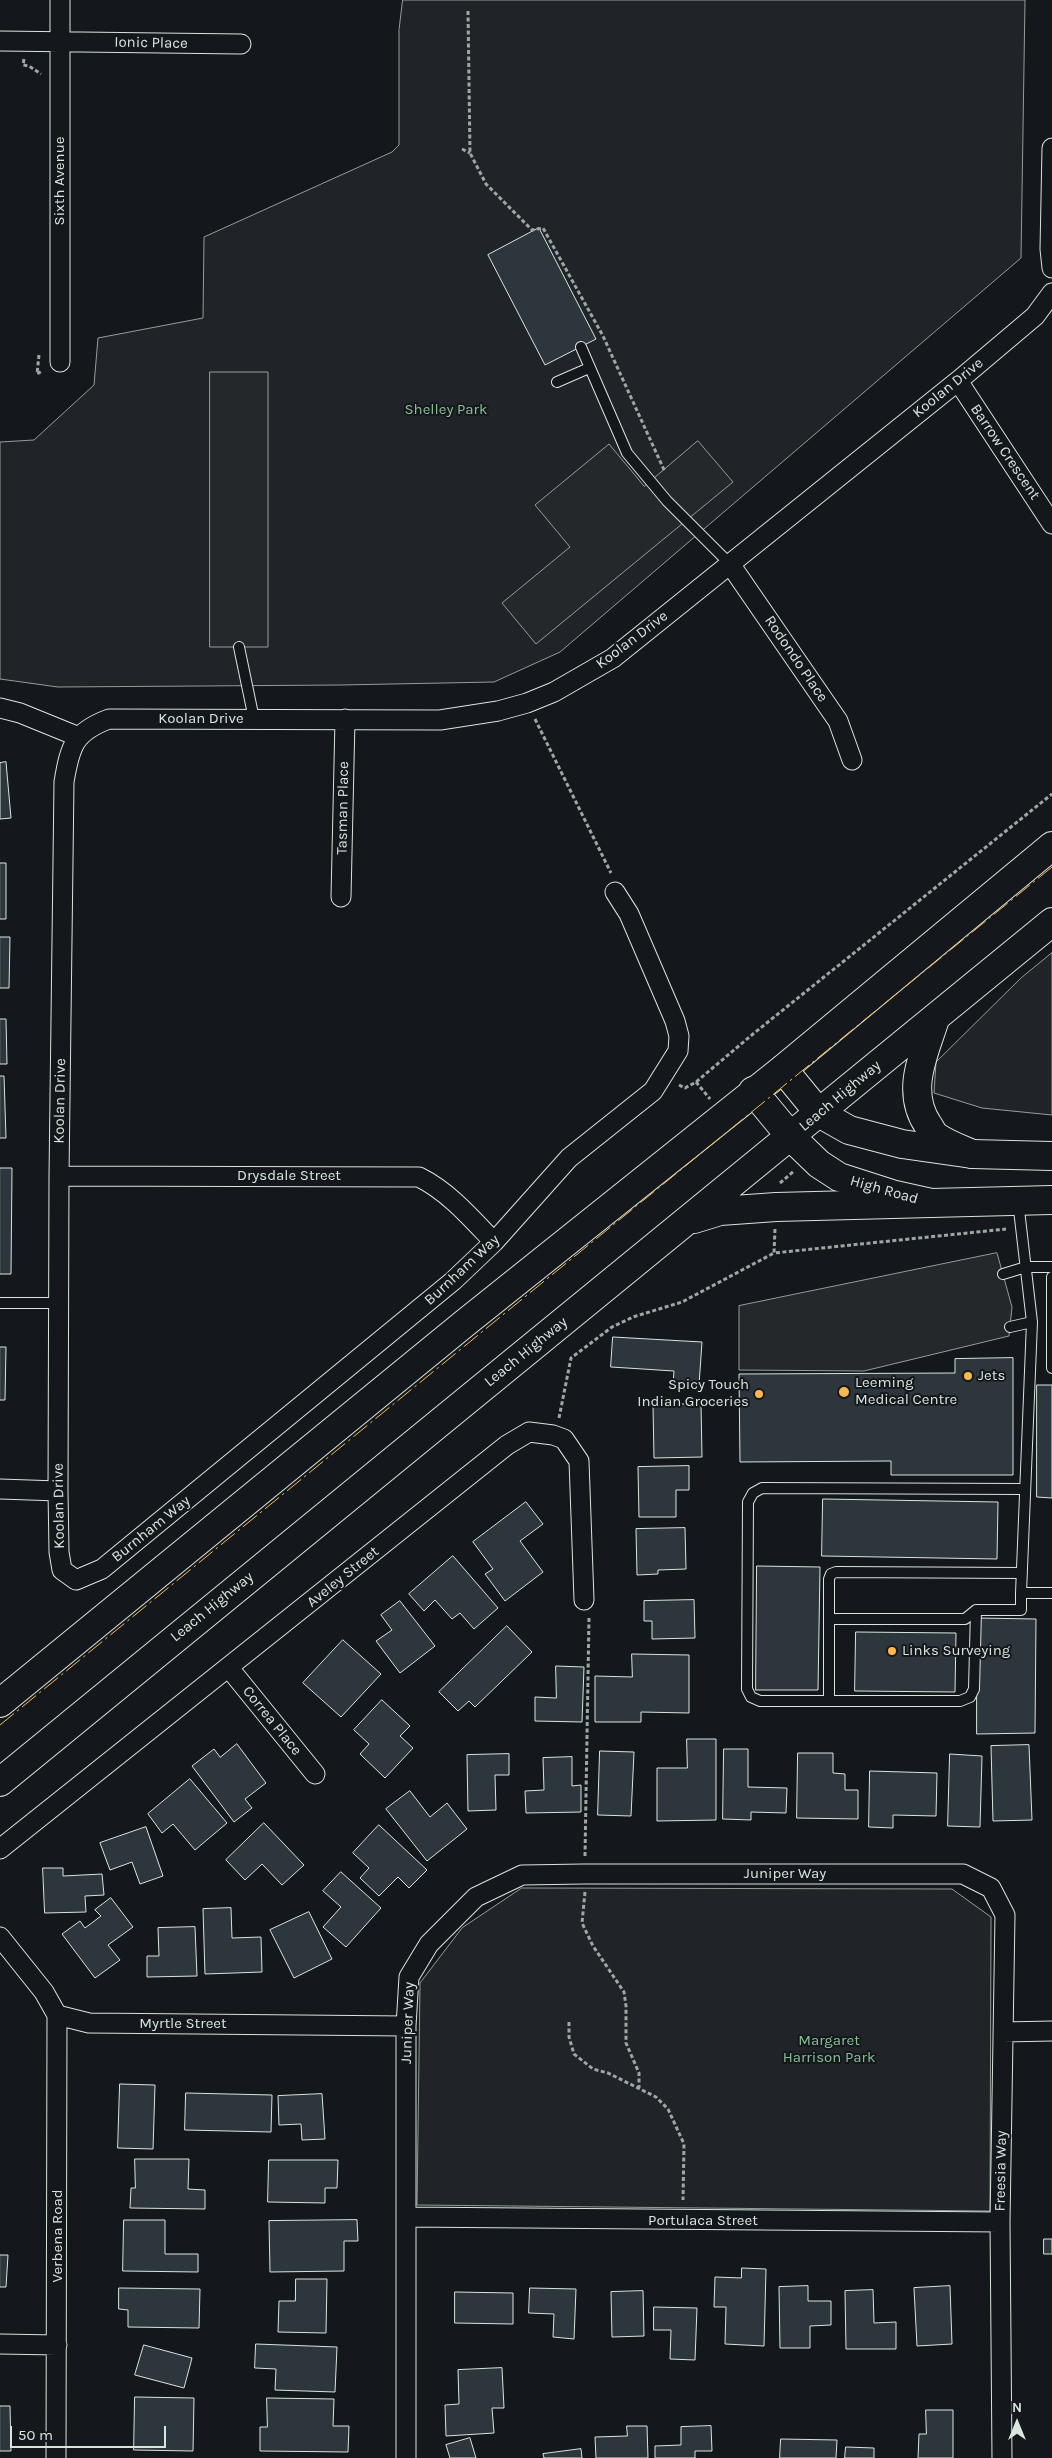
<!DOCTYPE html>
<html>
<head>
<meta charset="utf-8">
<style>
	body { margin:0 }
	#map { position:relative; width:1052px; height:2458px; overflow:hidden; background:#14181c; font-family:Karla,sans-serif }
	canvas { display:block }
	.north { position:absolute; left:992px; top:2398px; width:50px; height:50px; -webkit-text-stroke:4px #14181c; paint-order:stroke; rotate:0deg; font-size:14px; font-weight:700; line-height:20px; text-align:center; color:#d8e6dc }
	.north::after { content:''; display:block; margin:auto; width:18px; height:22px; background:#d8e6dc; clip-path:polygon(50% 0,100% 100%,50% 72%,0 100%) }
	.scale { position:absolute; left:10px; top:2426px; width:156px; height:22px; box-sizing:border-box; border:2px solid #d8e6dc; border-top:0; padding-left:6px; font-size:15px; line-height:18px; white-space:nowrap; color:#d8e6dc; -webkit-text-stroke:4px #14181c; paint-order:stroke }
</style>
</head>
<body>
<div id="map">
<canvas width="1052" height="2458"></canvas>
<div class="north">N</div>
<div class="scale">50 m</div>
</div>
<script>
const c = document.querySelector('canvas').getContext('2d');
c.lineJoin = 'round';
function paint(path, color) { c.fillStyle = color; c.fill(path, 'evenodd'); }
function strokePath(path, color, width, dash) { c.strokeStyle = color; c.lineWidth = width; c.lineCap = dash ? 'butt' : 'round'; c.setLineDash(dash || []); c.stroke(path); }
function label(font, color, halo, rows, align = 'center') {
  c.font = font + ' Karla,sans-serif'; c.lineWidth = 4; c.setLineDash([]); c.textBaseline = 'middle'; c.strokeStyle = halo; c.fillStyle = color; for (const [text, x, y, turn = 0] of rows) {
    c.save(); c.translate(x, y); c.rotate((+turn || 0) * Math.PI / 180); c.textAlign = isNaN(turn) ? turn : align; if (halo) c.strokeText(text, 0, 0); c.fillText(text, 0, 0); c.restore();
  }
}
const green = new Path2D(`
	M403 0H1025L1021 258 560 652 494 682 340 685 58 687 0 679V442L34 440 94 385 98 338 203 318 204 237 392 152 399 145V30Z
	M1052 953V1115L982 1108 934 1093 936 1062 1021 978Z
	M522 1888 952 1889 991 1917 990 2211 417 2205 420 1983 462 1928Z`);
const parking = new Path2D(`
	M210 372H268V647H210Z
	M698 441 733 482 536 644 502 603 570 547 535 505 609 444 644 486Z
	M997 1253 1012 1307 1009 1336 864 1371 739 1370V1306Z`);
const building = new Path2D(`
	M539 228 596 339 545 365 488 255Z
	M6 762 11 818 0 819V763Z
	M0 863H6V919H0Z
	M0 937H10L9 988H0Z
	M0 1019H6L7 1064H0Z
	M0 1076H4L6 1138H0Z
	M0 1168H12L11 1274H0Z
	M613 1337 702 1342 699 1385 673 1384 674 1371 611 1367Z
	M0 1347H6L5 1400H0Z
	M1013 1358V1475H891V1461L740 1462 739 1374 955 1373V1359Z
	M1037 1385H1052V1498L1037 1497Z
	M701 1404 702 1457 654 1458 653 1405Z
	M689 1466V1490H676V1517H639L638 1467Z
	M823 1499 998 1502 997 1559 822 1556Z
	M526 1502 543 1524 520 1541 543 1572 505 1601 485 1574 493 1569 473 1542Z
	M685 1528 686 1569 658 1570V1574L637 1575 636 1529Z
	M453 1556 498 1608 474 1629 460 1613 452 1619 435 1600 424 1611 409 1594Z
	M757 1566 820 1567 818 1690H756Z
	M694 1600 695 1638 652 1639V1621H644V1601Z
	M400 1601 435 1646 400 1673 376 1641 392 1630 381 1615Z
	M977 1618 1036 1619 1035 1733 977 1734Z
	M507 1626 532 1652 475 1707 469 1701 458 1711 439 1692Z
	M856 1632 956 1633 955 1692 855 1691Z
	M343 1640 381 1674 341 1717 303 1683Z
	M632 1654 689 1655V1713L641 1712V1722H595V1676L632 1677Z
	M556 1666 584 1667 582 1722 535 1721V1697L556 1698Z
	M382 1700 410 1726 400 1736 413 1748 385 1778 360 1754 369 1744 354 1730Z
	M687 1739H716V1820L657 1821V1768H687Z
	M237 1744 266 1783 245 1799 252 1808 234 1822 192 1766 214 1749 220 1757Z
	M1029 1745 1032 1820 993 1821 991 1746Z
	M724 1749H748V1787L787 1788 786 1813 751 1812V1820L723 1819Z
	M600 1751 634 1752 631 1816 598 1815Z
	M798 1753H833V1773L845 1774V1790H858V1819L797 1818Z
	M509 1754V1775H495L496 1810 468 1811 467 1755Z
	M950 1754 982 1756 980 1827 948 1826Z
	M572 1757V1786L581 1785V1812L526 1813 525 1791 544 1790 543 1758Z
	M870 1771 937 1773 936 1816 893 1815V1828L869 1827Z
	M190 1779 227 1823 195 1850 173 1824 162 1833 148 1814Z
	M410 1791 430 1817 447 1803 467 1829 427 1861 386 1809Z
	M264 1823 304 1865 282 1885 262 1864 245 1880 226 1860Z
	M379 1825 427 1870 409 1888 398 1877 379 1896 360 1878 369 1868 353 1853Z
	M146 1827 163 1876 140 1884 132 1862 110 1870 100 1843Z
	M43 1868H63V1876L102 1874 104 1895 85 1896 86 1912 45 1913Z
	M341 1872 381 1908 346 1947 323 1927 341 1907 323 1891Z
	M111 1898 133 1927 108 1945 120 1960 95 1978 62 1934 80 1921 85 1928 101 1916 95 1910Z
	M231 1908 232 1938 261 1937 262 1972 205 1974 203 1909Z
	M309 1912 332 1959 294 1978 270 1930Z
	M195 1927 197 1976 147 1977V1956H159L158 1928Z
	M120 2084 155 2085 153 2149 118 2148Z
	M186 2093 272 2095 271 2132 185 2130Z
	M322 2094 325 2139 302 2140 301 2124 279 2125 278 2096Z
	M135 2159H189L188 2189 205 2190V2209L130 2208 131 2188H135Z
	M269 2160H338L337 2188H325V2203L268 2202Z
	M124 2220H165V2254H198V2272L123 2271Z
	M357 2220 358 2241H344V2271L270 2272 269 2221Z
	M1044 2239H1052V2254H1044Z
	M0 2255H8L6 2287H0Z
	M742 2268 766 2269 764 2346 725 2344 726 2307H714L715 2277 741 2278Z
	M296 2279H327L326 2333 278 2332 279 2301H295Z
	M808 2286V2301H831V2325L810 2326V2348H780L779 2287Z
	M950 2286 952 2344 917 2346 914 2288Z
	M119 2288 200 2289 199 2328 128 2327V2310L119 2309Z
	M530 2288 576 2289 574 2339 553 2337 554 2314 529 2313Z
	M873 2290 874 2323 896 2322V2349H846L845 2291Z
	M643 2291 644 2336 612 2337 611 2292Z
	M455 2292 513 2293V2324L455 2323Z
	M654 2307 697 2308 695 2360 670 2359 671 2330H654Z
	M256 2344 337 2347 335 2392 275 2390 276 2369 255 2368Z
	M144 2345 192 2358 184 2388 135 2375Z
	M502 2368 504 2408H492L494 2433 446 2436 445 2405 459 2404 458 2370Z
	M135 2397 194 2398 193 2451 134 2450Z
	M267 2398 334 2399 333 2426H349L348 2452 260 2451V2427H267Z
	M0 2406H10L11 2451H0Z
	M926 2410H953V2458H918L919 2434H926Z
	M627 2426H647L648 2458H596L595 2437 627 2436Z
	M711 2426 712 2451H695V2458H655V2446L681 2445V2427Z
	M470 2438 476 2458H450L446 2445Z
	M781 2439 837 2440 836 2458H780Z
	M846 2447 874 2448V2458H845Z
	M581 2449 582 2458H544L543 2454Z`);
const path = new Path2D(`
	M468 11 470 153 486 184 532 230 543 228 603 336 665 472
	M24 59 23 65 29 66 41 74
	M462 149 470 153
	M39 355 37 374 42 371
	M535 719 611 873
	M696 1082 710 1099
	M679 1085 685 1088 696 1082 753 1034 1052 794
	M780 1183 794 1171
	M775 1229 774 1253 1006 1229
	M559 1418 571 1358 612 1327 633 1317 682 1302 774 1253
	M585 1856 589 1617
	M585 1892 582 1923 593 1946 624 1992 626 2006V2043L639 2073V2088
	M569 2022V2037L574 2054 593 2069 608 2073 656 2097 668 2109 684 2144 683 2200`);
const service = new Path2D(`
	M581 347 627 453 667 501 730 564
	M557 382 589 368
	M239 647 254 719
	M1018 1201 1032 1322 1021 1593H1052
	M1003 1274 1026 1267H1052
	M1052 1277V1368
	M0 1303H60
	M1010 1327 1032 1322
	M976 1610 974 1689 970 1697 960 1701H760L751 1697 747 1689 748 1502 753 1493 762 1488 1025 1489
	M829 1619H965L976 1610H1021V1593
	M829 1701V1579L831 1574 836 1572 1022 1573`);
const minor = new Path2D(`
	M0 41 241 44
	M1052 148 1050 249 1052 268
	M60 362V0
	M958 381 1052 524
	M730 564 838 721 852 760
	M0 708 20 713 79 737
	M615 892 629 914 675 1021 679 1036 678 1051 653 1091 569 1158 494 1242 453 1281 102 1569 76 1580 62 1570 59 1552 58 1491 59 1176 64 782C70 746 74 732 109 719L440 720 498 711 527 703 554 692 613 658 730 564 958 381 1035 316 1052 293
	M341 897 345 719
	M59 1176 419 1177C449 1192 471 1218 494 1242
	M0 1489 58 1491
	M229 1668 315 1774
	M0 1849 507 1445 529 1432 553 1435 564 1439 579 1461 584 1600
	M0 1937 44 1992 57 2015 89 2023 406 2026
	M1003 2032 1052 2031
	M406 2217 1000 2222
	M0 2344 57 2345
	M56 2458 57 2015
	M406 2458V2026L409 1977 429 1944 476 1897 522 1875 584 1874H963L991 1888 1005 1915 1000 2222 1002 2458`);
const primary = new Path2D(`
	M783 1069 819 1113 849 1130 902 1144 972 1154 1052 1156
	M753 1091 791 1137 819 1164 839 1177 895 1195 931 1203 1052 1200`);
const trunk = new Path2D(`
	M935 1019C924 1054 905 1091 928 1125 931 1129 933 1135 937 1137 947 1144 961 1149 972 1154
	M694 1219 720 1211 776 1207 931 1203
	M0 1703 465 1323 783 1069 1052 846
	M0 1782 1052 922`);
const power = new Path2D(`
	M0 1725 1052 867`);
const markers = [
	[968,1376,5,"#ffb74d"],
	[844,1392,6,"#ffb74d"],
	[759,1394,5,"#ffb74d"],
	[892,1651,5,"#ffb74d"]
];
const streetNames = [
	["Ionic Place",151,43,1],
	["Sixth Avenue",60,181,-90],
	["Koolan Drive",948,388,-39],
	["Barrow Crescent",1005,452,56],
	["Koolan Drive",632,640,-37],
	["Rodondo Place",796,659,56],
	["Koolan Drive",201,719],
	["Tasman Place",343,808,-89],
	["Leach Highway",840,1096,-40],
	["Koolan Drive",60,1101,-89],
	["Drysdale Street",289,1176],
	["High Road",884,1190,16],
	["Burnham Way",462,1270,-43],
	["Leach Highway",526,1352,-39],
	["Koolan Drive",59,1506,-91],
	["Burnham Way",151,1529,-39],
	["Aveley Street",343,1577,-39],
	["Leach Highway",212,1607,-39],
	["Correa Place",272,1721,51],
	["Juniper Way",785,1874],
	["Juniper Way",408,2023,-88],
	["Myrtle Street",183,2024],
	["Freesia Way",1001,2171,-89],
	["Portulaca Street",703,2221],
	["Verbena Road",58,2236,-90]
];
const parkNames = [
	["Shelley Park",446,410],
	["Margaret",829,2041],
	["Harrison Park",829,2058]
];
const poiNames = [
	["Jets",978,1376],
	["Leeming",855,1383],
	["Medical Centre",855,1400],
	["Spicy Touch",749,1385,"right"],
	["Indian Groceries",749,1402,"right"],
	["Links Surveying",902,1651]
];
paint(green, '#202428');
strokePath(green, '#939e99', 1);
paint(parking, '#24282b');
strokePath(parking, '#939e99', 1);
paint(building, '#2c363c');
strokePath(building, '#d8e6dc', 1);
strokePath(service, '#d8e6dc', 12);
strokePath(minor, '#d8e6dc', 21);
strokePath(primary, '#d8e6dc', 30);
strokePath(trunk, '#d8e6dc', 30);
strokePath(path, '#9da8a2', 3, [4, 2.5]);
strokePath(service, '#14181c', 10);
strokePath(minor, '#14181c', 19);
strokePath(primary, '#14181c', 28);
strokePath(trunk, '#14181c', 28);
strokePath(power, '#ffb74d', 1, [18, 4, 2.5, 4]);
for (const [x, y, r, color] of markers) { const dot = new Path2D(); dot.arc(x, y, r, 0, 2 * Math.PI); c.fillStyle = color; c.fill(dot); strokePath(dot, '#14181c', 2); }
label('15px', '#d8e6dc', '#14181c', streetNames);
label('15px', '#8ac095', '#14181c', parkNames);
label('15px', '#d8e6dc', '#14181c', poiNames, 'left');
</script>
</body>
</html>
